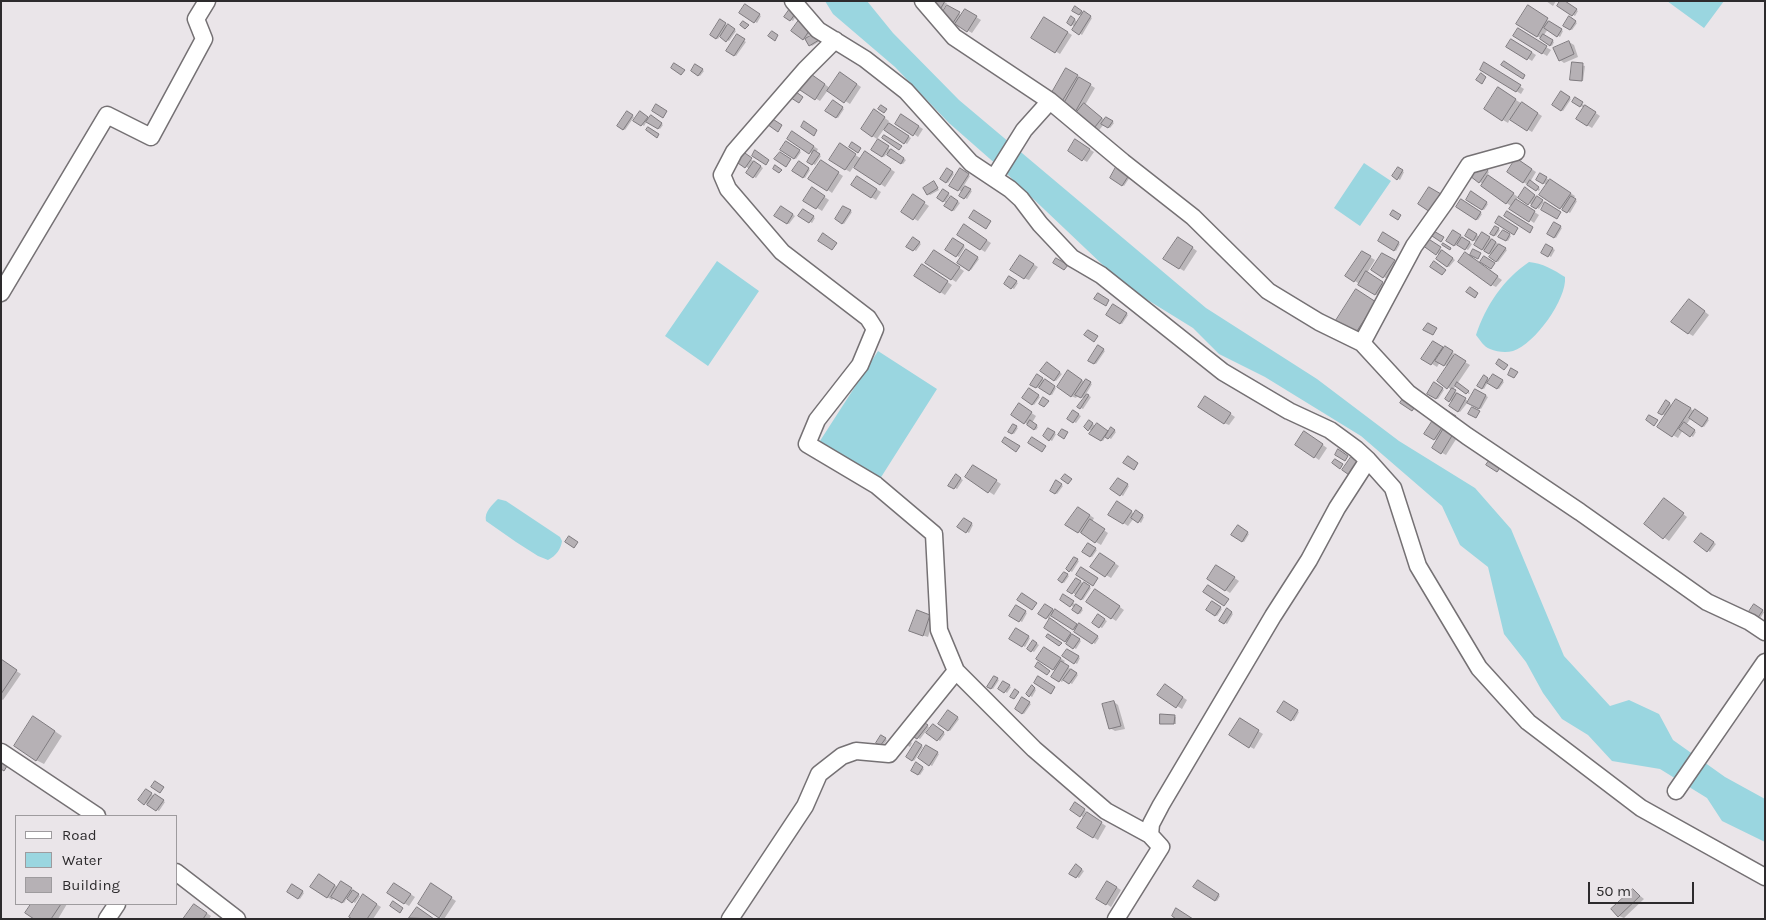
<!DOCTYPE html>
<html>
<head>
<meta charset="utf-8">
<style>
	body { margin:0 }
	#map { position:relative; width:1766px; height:920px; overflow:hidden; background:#eae5e9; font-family:Karla,sans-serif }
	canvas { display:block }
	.frame { position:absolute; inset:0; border:2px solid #2d2b2d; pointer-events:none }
	.legend { position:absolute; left:15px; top:815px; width:162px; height:90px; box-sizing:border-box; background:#eae5e9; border:1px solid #9e9b9e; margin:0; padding:6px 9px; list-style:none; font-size:15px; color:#2d2b2d }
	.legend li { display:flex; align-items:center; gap:10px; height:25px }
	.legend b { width:25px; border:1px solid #9e9b9e }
	.scale { position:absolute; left:1588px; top:882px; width:106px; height:22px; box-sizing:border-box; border:2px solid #2d2b2d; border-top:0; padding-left:6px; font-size:15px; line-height:18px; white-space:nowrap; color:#2d2b2d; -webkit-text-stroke:4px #eae5e9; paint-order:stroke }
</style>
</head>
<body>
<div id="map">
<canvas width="1766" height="920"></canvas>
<div class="frame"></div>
<ul class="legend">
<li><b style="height:6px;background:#fff"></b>Road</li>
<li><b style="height:14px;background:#9ad6e0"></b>Water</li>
<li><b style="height:14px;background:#b6b1b5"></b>Building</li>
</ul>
<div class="scale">50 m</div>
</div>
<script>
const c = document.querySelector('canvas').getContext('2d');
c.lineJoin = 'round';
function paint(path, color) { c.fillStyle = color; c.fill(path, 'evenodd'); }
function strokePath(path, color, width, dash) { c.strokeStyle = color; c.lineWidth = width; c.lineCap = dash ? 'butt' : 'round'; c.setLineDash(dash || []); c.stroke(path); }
const water = new Path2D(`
	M825 1H867L893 33 959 100 1206 308 1317 379 1399 441 1475 488 1511 529 1564 656 1610 706 1629 700 1659 714 1673 740 1725 777 1765 799V842L1722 821 1707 798 1660 769 1612 761 1588 735 1562 719 1543 693 1526 662 1504 634 1488 567 1460 545 1442 506 1361 436 1265 377 1219 354 1193 328 1125 286 1006 173 949 123 895 67 833 14Z
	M1667 1H1724L1704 28Z
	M1364 163 1391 181 1360 226 1334 208Z
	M717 261 759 291 708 366 665 336Z
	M1529 262C1542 263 1554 270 1565 277 1567 299 1535 344 1513 351 1506 353 1497 352 1490 349 1484 347 1480 340 1476 335 1486 305 1503 280 1529 262Z
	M878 351 937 389 878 482 818 444Z
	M498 499 506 501 560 537 562 541C561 549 556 556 548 560L538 556 516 542 486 521C484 512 492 505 498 499Z`);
const shadow = new Path2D(`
	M938 1 947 3 941 13Z
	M1546 1H1556L1553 6Z
	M1563 1 1578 11 1575 16 1558 6Z
	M746 6 761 16 757 23 741 13Z
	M1528 7 1563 31 1560 37 1548 29 1544 35 1554 42 1552 46 1518 23Z
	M1076 8 1092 18 1082 35 1074 29 1075 27 1068 22 1072 18 1078 22 1082 16 1074 11Z
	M953 10 963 16 965 10 981 20 972 33 955 23 954 26 941 17Z
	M790 11 796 16 793 21 786 17Z
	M1570 18 1577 23 1572 30 1565 26Z
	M1045 19 1072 35 1060 54 1033 37Z
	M720 21 736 31 729 41 720 36 718 39 711 35Z
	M812 30 806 40 792 31Z
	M1518 30 1551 50 1547 56 1515 36Z
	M737 36 746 42 736 56 728 50Z
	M818 36 820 41 812 46 810 45Z
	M1512 40 1536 55 1532 61 1508 46Z
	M1569 42 1574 45 1578 57 1564 63 1560 60Z
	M1573 63 1585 66 1583 81 1574 80Z
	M1485 64 1524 89 1521 94 1481 69Z
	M696 65 704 71 700 76 692 71Z
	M1066 69 1095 88 1085 105 1105 120 1107 118 1114 123 1110 128 1104 124 1096 134 1051 95Z
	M813 76 830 88 845 76 861 87 850 104 828 90 820 101 799 88Z
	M1498 89 1542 116 1532 132 1510 119 1508 123 1485 109Z
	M1561 93 1571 99 1563 111 1554 105Z
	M1575 99 1600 116 1592 128 1577 119 1584 108 1574 102Z
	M833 102 844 109 838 118 827 111Z
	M627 113 634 117 625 130 619 125Z
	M640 113 650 119 651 117 663 125 660 129 647 121 644 126 635 120Z
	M879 114 889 121 888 123 911 138 907 144 884 129 877 139 862 129Z
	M902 116 923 129 918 137 914 134Z
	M797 136 818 149 816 153 821 156 815 165 808 161 813 154 789 139Z
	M878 141 906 160 903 164 887 153 884 157 873 150Z
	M1076 141 1094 152 1087 162 1069 151Z
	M786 142 801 152 796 159 782 149Z
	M850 152 862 159 870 156 895 172 885 187 854 166 850 172 845 169Z
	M742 153 763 168 756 178 747 173 750 169 736 161Z
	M1521 162 1536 172 1530 182 1540 189 1539 191 1523 182Z
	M799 163 810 170 805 178 794 171Z
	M825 164 843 176 832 193 828 190Z
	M1480 166 1489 172 1487 175 1518 197 1516 200 1539 215 1534 223 1482 185 1483 184 1480 182Z
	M1117 169 1130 177 1124 186 1111 178Z
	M1398 169 1404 172 1400 180 1394 176Z
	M948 170 954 174 948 183 942 179Z
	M960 170 970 176 963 187 972 191 967 199 960 195 962 192 951 185Z
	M1541 175 1575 196 1573 199 1577 201 1570 213 1541 195 1547 185 1538 180Z
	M862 180 881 192 876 200 871 197Z
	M934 183 939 190 930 195 928 194Z
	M1525 189 1544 202 1539 209 1519 197Z
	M943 191 950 195 946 201 948 203 952 198 960 203 954 211 946 206 948 204 939 198Z
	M817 192 829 200 822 211 805 200Z
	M1472 193 1488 204 1484 210 1467 199Z
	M913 196 929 206 918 221 902 212Z
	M1461 201 1482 214 1478 220 1457 206Z
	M781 207 795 216 789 224 776 215Z
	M844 207 852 212 844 224 836 219Z
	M803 210 815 218 812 223 800 215Z
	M1555 224 1562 228 1556 238 1549 233Z
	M1495 227 1500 230 1496 236 1492 233Z
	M969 229 991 243 985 252 959 235Z
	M1470 231 1480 237 1483 233 1507 250 1498 262 1491 257 1493 255 1482 249 1477 242 1466 236Z
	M1503 231 1511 236 1508 241 1500 236Z
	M1454 232 1472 244 1468 250 1457 244 1456 246 1448 241Z
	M1384 234 1400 244 1396 251 1380 240Z
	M913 238 921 244 916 251 908 246Z
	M954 239 965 247 959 257 947 250Z
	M1427 239 1455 260 1449 267 1437 259 1440 255 1424 245Z
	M1183 241 1197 251 1184 271 1179 268Z
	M1547 245 1555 250 1551 257 1543 252Z
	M966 251 979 259 971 270 959 262Z
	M1362 252 1375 260 1367 273 1387 286 1380 297 1347 276Z
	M939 254 964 271 956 282 927 263Z
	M1383 254 1398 264 1389 280 1373 270Z
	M1021 257 1038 267 1029 280 1024 278Z
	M1470 257 1502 280 1496 287 1492 285Z
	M927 268 952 285 945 295 916 276Z
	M1009 278 1018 283 1014 289 1005 284Z
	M1364 295 1383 307 1363 338 1356 333Z
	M1694 303 1709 315 1693 336 1688 333Z
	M1113 305 1128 315 1122 324 1107 314Z
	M1433 342 1454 353 1453 355 1470 365 1457 384 1470 393 1469 394 1456 385 1453 390 1469 402 1476 390 1488 397 1481 409 1468 402 1460 412 1451 406 1453 402 1447 399 1452 390 1438 381 1448 367 1440 362 1437 367 1423 358Z
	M1099 347 1105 351 1096 364 1090 360Z
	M1047 364 1062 374 1056 381 1042 371Z
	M1068 372 1085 382 1086 381 1092 384 1086 394 1091 397 1083 409 1079 407 1085 399 1078 395 1076 398 1071 396Z
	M1494 375 1504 382 1499 389 1488 382 1484 389 1479 386 1484 377 1490 381Z
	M1038 376 1056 388 1052 395 1040 387 1038 388 1032 384Z
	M1435 384 1444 390 1438 399 1429 394Z
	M1029 390 1040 397 1034 405 1024 398Z
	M1210 400 1235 417 1229 425 1224 423Z
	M1676 400 1709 420 1704 427 1691 418 1686 425 1696 432 1693 437 1683 430 1678 438 1659 427 1666 416 1660 413 1667 402 1673 406Z
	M1024 408 1036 416 1032 423 1038 427 1036 430 1013 415Z
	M1074 412 1081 416 1076 423 1069 419Z
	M1436 419 1460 433 1446 455 1433 448 1438 441 1426 434Z
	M1089 422 1109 433 1112 429 1116 432 1111 439 1106 436 1103 441 1091 434 1093 432 1086 427Z
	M1014 426 1018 428 1014 434 1010 431Z
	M1049 430 1056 434 1052 441 1044 436Z
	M1309 435 1327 448 1319 460 1297 445Z
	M978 469 1001 484 994 495 967 477Z
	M956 476 963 480 957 489 950 485Z
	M1118 479 1129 486 1123 496 1112 489Z
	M1057 482 1063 486 1057 494 1051 490Z
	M1669 503 1687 517 1669 541 1646 524Z
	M1126 509 1135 514 1136 512 1144 517 1141 523 1134 518 1128 526 1110 514Z
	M1083 511 1094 518 1092 522 1108 533 1101 545 1067 525Z
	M964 519 973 525 969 533 959 527Z
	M1238 527 1249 534 1244 542 1233 535Z
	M1702 534 1716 544 1710 552 1696 542Z
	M1089 545 1097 550 1092 557 1084 552Z
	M1105 557 1119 566 1111 578 1106 575Z
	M1074 559 1079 561 1072 572 1067 569Z
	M1221 569 1239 581 1230 593 1208 579Z
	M1065 573 1069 576 1064 583 1060 580Z
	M1076 579 1091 588 1083 600 1069 590Z
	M1100 593 1124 610 1116 621 1088 602Z
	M1064 596 1083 610 1080 614 1073 610 1075 608 1061 599Z
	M1213 603 1222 609 1217 616 1208 610Z
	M1045 605 1099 638 1095 644 1052 614 1049 619 1040 613Z
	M1754 606 1764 612 1760 619 1750 612Z
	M1017 607 1027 613 1022 622 1011 615Z
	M1228 610 1233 614 1227 624 1221 620Z
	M918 611 934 618 928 637 916 633Z
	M1098 616 1107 621 1102 628 1093 623Z
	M1055 623 1081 641 1076 649 1045 628Z
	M1017 629 1030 638 1025 647 1011 638Z
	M1034 642 1039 645 1034 652 1029 649Z
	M1068 650 1080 658 1077 664 1064 656Z
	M1049 651 1065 661 1063 663 1078 675 1072 684 1064 679 1062 682 1053 676 1056 671 1038 658Z
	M1 661 21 674 3 700 1 699Z
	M995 678 999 680 993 689 989 686Z
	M1003 683 1011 687 1007 693 1000 688Z
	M1032 687 1036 690 1032 697 1028 694Z
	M1170 689 1187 700 1182 709 1159 695Z
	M1022 699 1031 704 1024 714 1016 709Z
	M1114 702 1118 705 1125 729 1115 731 1110 728Z
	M1284 703 1299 712 1294 721 1279 712Z
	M948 711 959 719 950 731 940 724Z
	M1174 716 1176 717V724H1163Z
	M1240 720 1263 734 1254 749 1230 735Z
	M41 722 62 736 44 764 36 760Z
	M925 725 929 727 920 739 916 737Z
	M933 726 945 734 940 741 928 733Z
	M882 737 887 740 883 746 878 743Z
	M908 740 912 743 910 747 905 744Z
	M917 743 923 747 914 761 908 757Z
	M927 747 939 754 932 766 919 758Z
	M916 764 924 769 920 775 912 770Z
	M146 791 165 802 159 811 140 800Z
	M1075 804 1086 811 1083 817 1072 810Z
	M1088 814 1106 826 1098 840 1079 828Z
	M1076 866 1084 871 1079 878 1071 873Z
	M324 878 339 888 342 883 360 896 355 903 347 898 344 903 334 897 332 900 327 897Z
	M1108 882 1121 890 1111 907 1098 898Z
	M1198 882 1220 896 1217 901 1195 887Z
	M292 885 304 893 300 899 288 891Z
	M399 887 415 897 409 906 404 903Z
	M436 888 456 901 444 919 439 917Z
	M1633 890 1644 899 1624 918 1619 916Z
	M368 899 381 907 373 919H354Z
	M33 904H67L58 919H36L27 913Z
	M199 908 211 916 209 919H185Z`);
const building = new Path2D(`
	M937 1H945L938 13 932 9Z
	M1560 1H1565L1577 9 1572 16 1557 6Z
	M745 4 760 14 754 23 739 13Z
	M947 5 960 12 951 26 939 18Z
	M1528 5 1548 18 1537 37 1516 24Z
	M1075 6 1082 11 1079 15 1072 11Z
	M965 9 977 16 967 32 955 24Z
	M789 10 795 14 790 21 784 17Z
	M1084 11 1091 16 1079 35 1072 30Z
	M1071 16 1075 19 1071 26 1067 23Z
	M1569 16 1576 21 1570 30 1563 26Z
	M1044 17 1068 32 1055 53 1031 38Z
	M720 19 726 23 716 39 710 35Z
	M799 20 811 28 803 40 791 31Z
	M743 21 749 25 745 29 740 25Z
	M1549 21 1562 29 1557 37 1544 28Z
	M728 24 735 29 726 42 720 37Z
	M1518 28 1547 46 1542 54 1513 36Z
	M772 31 778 35 775 41 768 36Z
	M816 33 819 40 809 46 805 39Z
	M737 34 745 39 734 56 726 51Z
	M1543 34 1553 40 1550 46 1540 39Z
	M1511 39 1532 52 1527 60 1506 47Z
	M1569 41 1574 54 1559 61 1553 48Z
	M1504 61 1525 75 1523 79 1501 65Z
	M1484 62 1521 85 1516 92 1480 70Z
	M1572 62 1583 63 1582 81 1570 80Z
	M674 63 685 70 681 75 671 68Z
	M695 64 703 69 698 76 691 71Z
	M1066 68 1078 75 1061 103 1050 96Z
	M808 72 825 84 815 100 797 88Z
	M840 72 857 84 844 103 827 91Z
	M1481 73 1486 77 1482 84 1476 80Z
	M1079 77 1091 84 1074 114 1062 107Z
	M1498 87 1516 99 1502 121 1484 109Z
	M792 89 803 97 799 103 788 96Z
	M1561 91 1570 97 1561 111 1552 105Z
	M1575 97 1583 102 1580 107 1572 102Z
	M833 100 843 107 836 118 825 111Z
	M1522 102 1538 113 1527 131 1510 120Z
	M1084 103 1102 118 1091 132 1072 118Z
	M656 104 667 111 663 118 652 111Z
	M881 105 887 109 884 113 878 109Z
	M1585 105 1596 112 1587 126 1576 119Z
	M874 109 885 117 872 137 861 129Z
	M627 111 633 115 623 130 617 126Z
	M640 111 648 117 641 126 633 121Z
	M901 114 919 126 913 136 895 124Z
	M651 115 662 123 658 129 646 122Z
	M768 116 782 125 778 132 764 122Z
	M1106 117 1113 121 1108 128 1101 124Z
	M804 121 817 130 814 136 801 127Z
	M889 123 909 136 904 144 884 130Z
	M648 127 659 134 657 138 646 130Z
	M792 131 814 146 809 154 787 139Z
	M884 135 902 146 899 150 882 138Z
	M878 139 889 146 882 157 871 150Z
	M1075 139 1090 149 1082 161 1068 151Z
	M786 141 800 150 794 159 780 150Z
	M852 142 861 148 858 153 849 147Z
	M840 143 856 154 845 170 829 160Z
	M891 149 904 158 901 164 887 155Z
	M755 150 769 160 766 165 752 156Z
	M814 150 820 154 812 165 807 162Z
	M742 151 752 158 745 168 735 161Z
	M865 151 891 169 880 185 854 168Z
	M780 152 791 159 786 167 774 159Z
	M1516 158 1532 169 1523 183 1507 172Z
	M821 160 839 172 827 191 808 179Z
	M754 161 761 166 753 178 746 173Z
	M799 161 809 168 803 178 792 171Z
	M1479 164 1488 170 1479 183 1470 176Z
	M775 165 782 170 779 173 773 169Z
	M1116 167 1129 175 1122 186 1110 178Z
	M1398 167 1403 170 1397 180 1392 176Z
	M947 168 953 172 946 183 940 179Z
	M960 168 969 174 958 191 949 186Z
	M1540 173 1547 177 1543 184 1536 180Z
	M1488 175 1514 193 1506 204 1481 186Z
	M857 176 877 189 871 198 851 185Z
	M1550 179 1571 193 1560 209 1539 195Z
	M1530 180 1539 187 1536 191 1527 185Z
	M934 181 938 188 927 195 923 188Z
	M965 186 971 189 964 199 959 196Z
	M812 187 825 196 816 209 803 201Z
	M1429 187 1441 194 1430 212 1418 204Z
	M1525 187 1535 195 1528 205 1518 198Z
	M943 189 949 193 943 202 937 198Z
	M1471 191 1487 202 1482 210 1466 200Z
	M913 194 925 202 913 220 901 212Z
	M951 196 958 201 952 211 944 206Z
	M1537 196 1543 200 1536 209 1531 206Z
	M1571 196 1576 199 1567 213 1562 210Z
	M1461 199 1481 212 1476 220 1456 207Z
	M1516 199 1535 211 1529 222 1509 209Z
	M1545 202 1561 212 1557 219 1541 210Z
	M781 206 793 214 787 224 774 216Z
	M843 206 851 210 842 224 835 219Z
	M803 209 814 216 809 223 798 216Z
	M974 210 991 221 986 229 969 218Z
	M1393 210 1401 215 1398 220 1390 215Z
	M1507 211 1533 227 1530 233 1504 216Z
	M1499 216 1518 228 1514 235 1495 223Z
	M1554 222 1561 226 1554 238 1547 234Z
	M964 224 987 240 980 250 957 235Z
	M1495 226 1499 228 1494 236 1490 234Z
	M1469 229 1477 234 1473 241 1465 236Z
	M1432 230 1444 237 1441 242 1429 234Z
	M1453 230 1461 235 1454 246 1446 241Z
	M1503 230 1510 234 1506 241 1498 237Z
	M1383 232 1399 242 1394 251 1378 241Z
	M1482 232 1490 237 1482 250 1474 245Z
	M823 233 837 243 832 250 818 241Z
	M913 237 920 242 913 251 906 247Z
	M1178 237 1193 247 1179 269 1163 259Z
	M1462 237 1470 242 1465 250 1457 245Z
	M953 238 964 245 956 257 945 250Z
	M1427 238 1441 247 1436 255 1422 245Z
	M1492 239 1496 242 1489 254 1484 251Z
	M1443 243 1451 248 1450 250 1442 245Z
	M1499 244 1506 248 1496 262 1489 257Z
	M1546 244 1553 248 1548 257 1541 253Z
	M966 249 978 257 969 271 957 263Z
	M1473 249 1481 253 1478 259 1470 255Z
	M934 250 960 267 951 280 925 263Z
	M1442 250 1453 258 1447 267 1436 259Z
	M1362 251 1371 256 1354 282 1345 276Z
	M1465 252 1498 276 1491 286 1458 262Z
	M1382 253 1395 260 1383 278 1371 270Z
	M1020 255 1034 264 1024 279 1010 270Z
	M1484 256 1495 263 1491 269 1480 262Z
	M1056 258 1068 265 1064 270 1053 263Z
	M1434 261 1446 270 1442 275 1430 267Z
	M922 264 948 281 940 293 914 276Z
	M1366 271 1383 282 1375 295 1358 285Z
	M1009 276 1017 281 1011 289 1004 284Z
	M1470 287 1478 293 1475 298 1466 292Z
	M1356 289 1376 302 1355 334 1335 322Z
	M1098 293 1109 300 1106 306 1094 299Z
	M1689 299 1705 311 1688 334 1671 322Z
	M1113 304 1127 313 1120 324 1106 315Z
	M1428 323 1437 328 1433 335 1423 330Z
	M1088 330 1098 336 1094 342 1084 335Z
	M1433 341 1443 347 1431 365 1421 359Z
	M1098 345 1104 349 1094 364 1088 361Z
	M1445 346 1453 351 1444 366 1435 361Z
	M1455 354 1466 361 1447 389 1437 381Z
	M1499 359 1508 365 1504 370 1496 364Z
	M1047 362 1060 372 1054 381 1040 371Z
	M1511 368 1518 372 1514 378 1508 375Z
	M1068 370 1082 380 1071 397 1057 387Z
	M1037 374 1043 378 1036 388 1030 385Z
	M1493 374 1503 380 1497 389 1487 383Z
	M1484 375 1488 378 1482 389 1477 386Z
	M1045 379 1055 386 1050 395 1039 388Z
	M1086 379 1091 382 1081 398 1075 395Z
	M1434 382 1443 388 1436 399 1427 394Z
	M1457 382 1469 391 1466 394 1455 386Z
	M1029 388 1039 395 1032 405 1022 398Z
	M1452 388 1456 390 1449 402 1445 399Z
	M1475 389 1486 395 1479 409 1467 403Z
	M1457 393 1466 398 1458 412 1449 406Z
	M1087 394 1089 395 1080 409 1077 407Z
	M1205 396 1231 413 1224 424 1198 407Z
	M1043 397 1049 401 1044 407 1039 404Z
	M1404 397 1417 404 1412 411 1400 403Z
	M1427 398 1456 416 1454 420Z
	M1676 399 1691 408 1672 437 1657 427Z
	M1666 400 1670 403 1662 415 1658 413Z
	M1019 403 1032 412 1024 424 1011 415Z
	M1472 407 1480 411 1476 418 1468 414Z
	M1695 409 1708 418 1702 427 1689 418Z
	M1073 410 1079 414 1073 423 1067 419Z
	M1649 415 1658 420 1654 426 1646 420Z
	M1435 417 1445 423 1434 440 1424 434Z
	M1030 420 1037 425 1034 430 1027 425Z
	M1089 420 1093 423 1088 431 1084 427Z
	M1684 422 1695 430 1690 437 1679 429Z
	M1097 423 1108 431 1101 441 1089 434Z
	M1447 423 1456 429 1441 454 1432 448Z
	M1013 424 1017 426 1012 434 1008 432Z
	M1111 427 1115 430 1108 439 1105 437Z
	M1048 428 1055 432 1049 441 1043 436Z
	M1062 429 1068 432 1064 439 1058 435Z
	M1304 431 1323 444 1314 458 1295 445Z
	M1005 437 1020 446 1016 452 1002 442Z
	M1032 437 1046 446 1042 452 1028 443Z
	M1338 449 1348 456 1345 461 1335 455Z
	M1128 456 1138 463 1134 470 1123 463Z
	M1351 457 1361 464 1352 477 1342 470Z
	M1491 458 1502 465 1497 472 1486 465Z
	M1335 459 1343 464 1340 469 1332 463Z
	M973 465 997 480 988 493 965 477Z
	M956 474 961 478 954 489 948 486Z
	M1065 474 1072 479 1068 484 1061 479Z
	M1118 478 1128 484 1120 496 1110 489Z
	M1056 480 1062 484 1055 494 1050 491Z
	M1664 498 1684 513 1663 539 1644 524Z
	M1117 501 1132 511 1123 524 1108 515Z
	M1078 507 1090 515 1078 533 1065 525Z
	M1136 510 1143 515 1138 523 1131 518Z
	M964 518 972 523 966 533 957 527Z
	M1090 519 1105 529 1095 543 1081 533Z
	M1238 525 1248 532 1242 542 1231 535Z
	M1701 533 1714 542 1707 552 1694 542Z
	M569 536 578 542 574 548 565 542Z
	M1088 543 1096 548 1090 557 1082 552Z
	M1100 553 1115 563 1105 577 1090 567Z
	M1074 557 1078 559 1069 572 1066 569Z
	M1216 565 1235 577 1225 591 1207 579Z
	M1081 567 1098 578 1093 586 1076 575Z
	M1064 572 1068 574 1062 583 1058 580Z
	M1076 578 1081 581 1072 594 1067 591Z
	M1084 582 1090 586 1081 600 1075 596Z
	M1208 585 1229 599 1224 606 1203 592Z
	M1095 589 1120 606 1111 619 1086 602Z
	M1022 593 1037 603 1032 610 1017 600Z
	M1063 594 1074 601 1070 607 1060 600Z
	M1212 601 1221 607 1215 616 1206 610Z
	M1045 604 1053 609 1046 619 1038 614Z
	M1076 604 1082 608 1078 614 1072 610Z
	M1754 604 1763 610 1757 619 1748 613Z
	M1016 605 1026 611 1019 622 1009 616Z
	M1227 608 1232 612 1224 624 1219 621Z
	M1055 609 1077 624 1073 630 1051 616Z
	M917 610 930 615 923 636 909 631Z
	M1098 614 1105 619 1099 628 1092 623Z
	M1050 618 1071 633 1065 642 1044 628Z
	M1079 623 1098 636 1092 644 1074 632Z
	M1016 628 1029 636 1022 647 1009 639Z
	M1048 634 1062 643 1059 646 1046 637Z
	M1072 634 1080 639 1073 649 1066 644Z
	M1033 640 1037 643 1031 652 1027 649Z
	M1044 647 1061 658 1053 670 1036 659Z
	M1067 649 1079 656 1074 664 1062 656Z
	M1 659 17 670 1 694Z
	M1061 661 1069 666 1059 682 1051 677Z
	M1038 662 1050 671 1047 675 1035 667Z
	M1071 669 1077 673 1069 684 1063 680Z
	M994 676 998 678 991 689 987 687Z
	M1038 676 1055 687 1051 694 1034 683Z
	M1003 681 1010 685 1004 693 998 689Z
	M1165 684 1183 697 1176 708 1157 695Z
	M1032 685 1035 688 1029 697 1026 694Z
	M1015 689 1019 692 1014 699 1010 697Z
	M1022 697 1030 702 1022 714 1015 709Z
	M1114 701 1121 726 1109 729 1102 704Z
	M1284 701 1298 710 1291 721 1277 712Z
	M948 710 958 717 948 731 938 724Z
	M1160 714 1175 715 1174 724H1160Z
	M33 716 55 731 36 761 14 746Z
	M1240 718 1259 730 1249 748 1229 735Z
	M925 723 928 725 917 739 914 737Z
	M933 724 944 732 937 741 926 733Z
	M881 735 886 738 880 746 876 743Z
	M916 741 922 745 912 761 906 757Z
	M926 745 938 752 929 766 918 758Z
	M1 762 7 766 4 771 1 769Z
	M916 762 923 767 918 775 911 771Z
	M155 781 164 787 160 793 151 787Z
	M146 789 152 793 144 805 138 800Z
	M155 794 164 800 156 811 147 805Z
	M1075 802 1085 809 1080 817 1070 810Z
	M1087 812 1102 822 1093 838 1077 828Z
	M1076 864 1082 869 1076 878 1069 874Z
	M319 874 335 885 327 898 310 887Z
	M1198 880 1219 894 1215 901 1193 887Z
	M341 881 352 888 342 903 331 897Z
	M1107 881 1117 887 1106 905 1096 899Z
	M394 883 411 894 404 904 387 893Z
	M431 883 452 897 439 918 418 904Z
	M292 884 303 891 298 899 287 892Z
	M1633 889 1640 896 1618 917 1611 909Z
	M353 890 359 894 352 903 347 899Z
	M363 894 377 904 367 919H352L349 917Z
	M393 901 403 908 400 913 390 906Z
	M31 904H61L51 919H34L25 913Z
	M194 904 207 913 203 919H183Z
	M417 907 434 919 409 918Z
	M1176 908 1193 919H1176L1172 916Z`);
const minor = new Path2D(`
	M793 1 818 30 865 59 906 91 971 163 1010 189 1021 199 1040 224 1072 258 1101 275 1223 372 1289 411 1330 430 1356 449 1368 460 1393 488 1418 566 1479 668 1528 722 1641 808 1765 877
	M923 1 954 37 1050 101 1123 162 1193 217 1268 291 1319 322 1362 343 1408 393 1467 436 1580 512 1707 602 1750 622 1765 632
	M835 40 805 70 734 152 722 175 728 189 782 252 868 318 875 329 860 365 817 420 807 444 876 485 934 534 939 630 956 671 1034 749 1106 811 1150 835
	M994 178 1024 130 1050 101
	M1 293 107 115 151 137 204 39 196 19 207 1
	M1362 343 1414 246 1446 201 1469 165 1516 152
	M1 752 97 816
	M1676 791 1765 662
	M176 872 237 919
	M107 919 117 904
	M730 919 805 806 819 774 842 756 856 751 889 754 956 671
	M1116 919 1161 847 1150 835 1151 824 1161 805 1273 616 1309 560 1337 508 1368 460`);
paint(water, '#9ad6e0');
paint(shadow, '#0003');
paint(building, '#b6b1b5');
strokePath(building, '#7e7a7e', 1);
strokePath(minor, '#757174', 19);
strokePath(minor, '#fff', 16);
</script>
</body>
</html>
